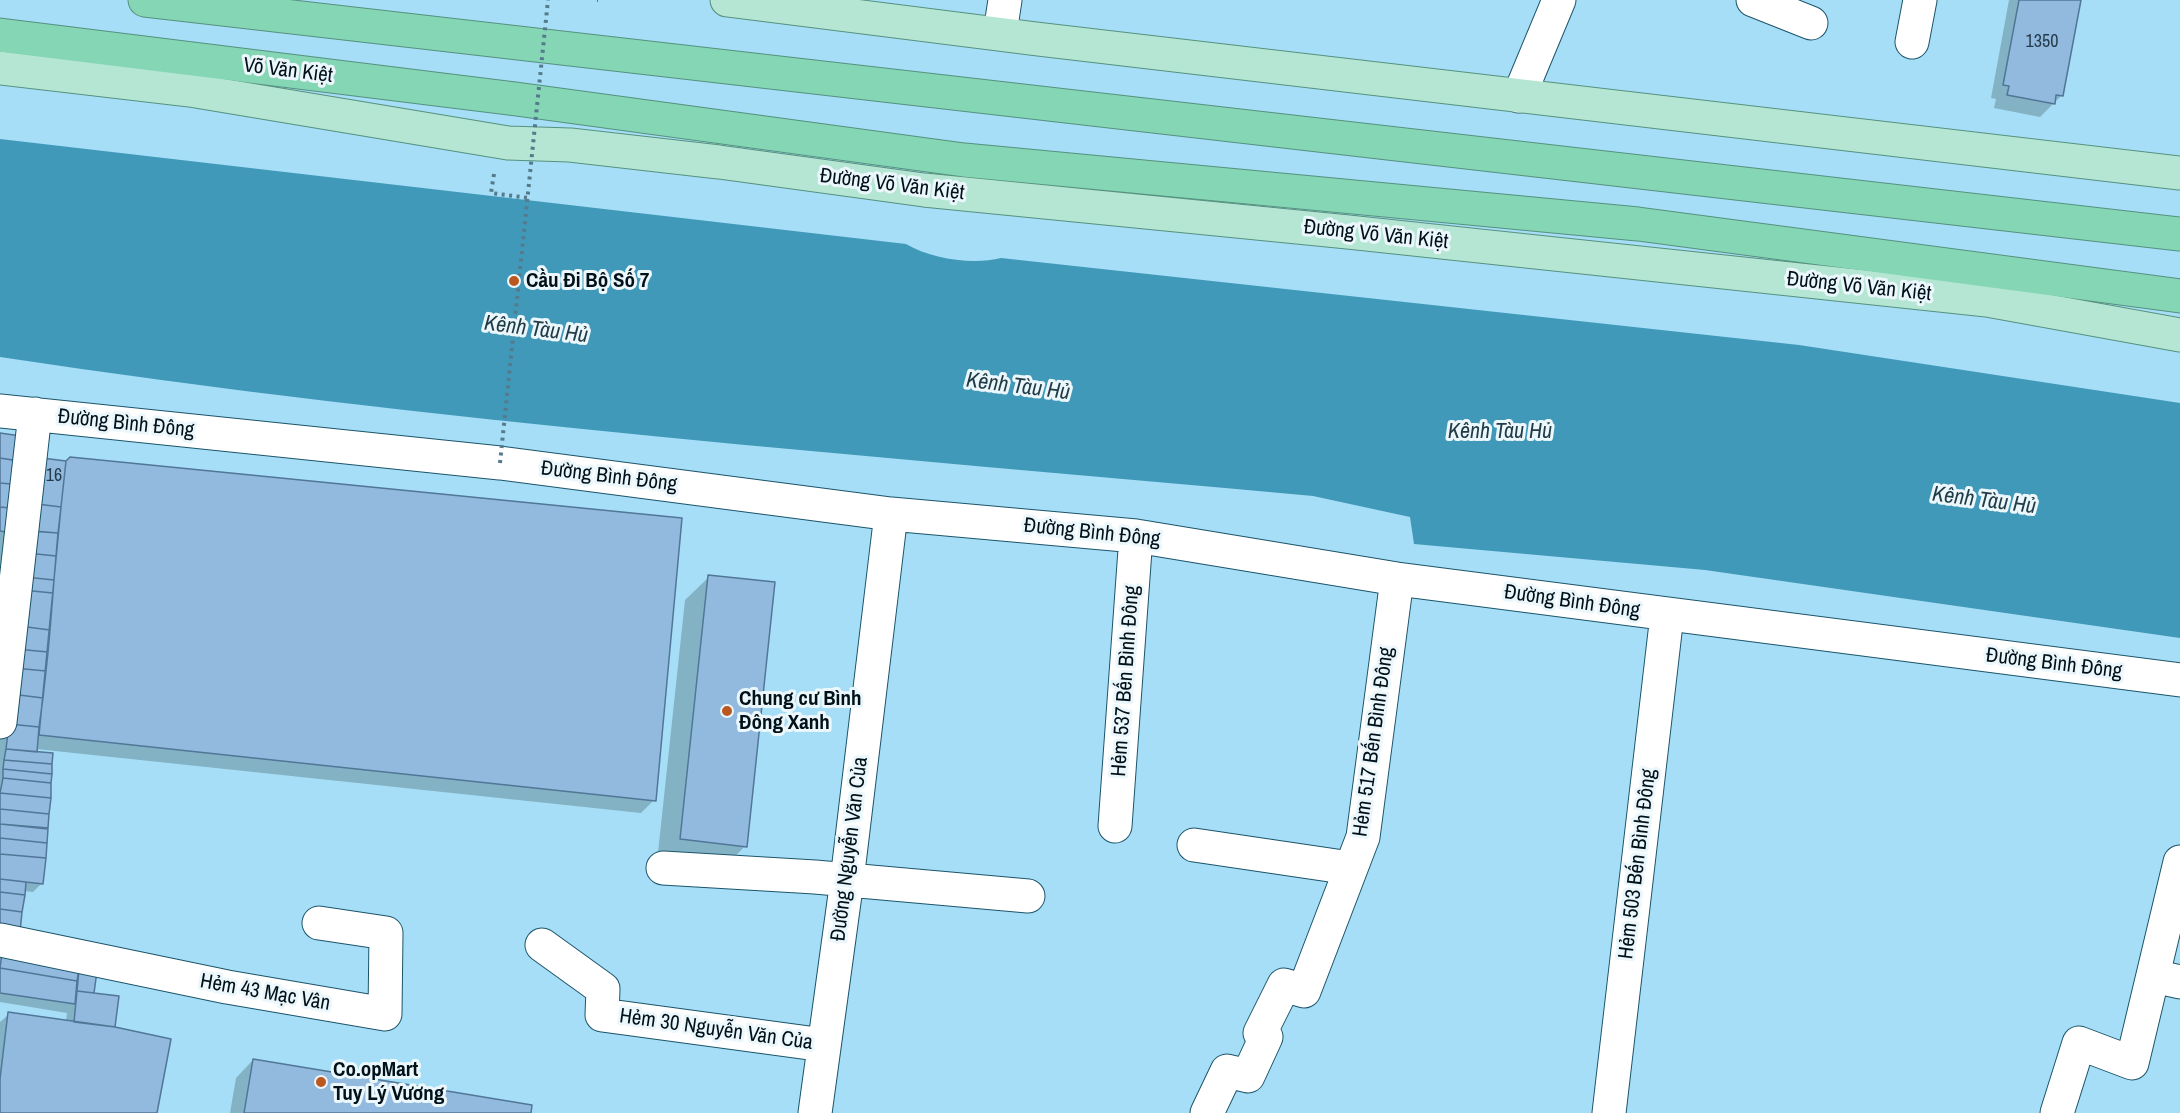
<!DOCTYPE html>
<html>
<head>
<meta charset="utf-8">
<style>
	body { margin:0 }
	canvas { display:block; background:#a5def6 }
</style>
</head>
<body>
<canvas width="2180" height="1113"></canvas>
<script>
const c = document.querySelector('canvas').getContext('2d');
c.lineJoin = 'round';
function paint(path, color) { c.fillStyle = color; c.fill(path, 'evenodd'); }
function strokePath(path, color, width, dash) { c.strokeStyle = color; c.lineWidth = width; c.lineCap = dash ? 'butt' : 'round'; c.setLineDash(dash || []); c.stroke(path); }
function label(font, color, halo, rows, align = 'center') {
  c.font = font + ' "Archivo Narrow",sans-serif'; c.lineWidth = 6; c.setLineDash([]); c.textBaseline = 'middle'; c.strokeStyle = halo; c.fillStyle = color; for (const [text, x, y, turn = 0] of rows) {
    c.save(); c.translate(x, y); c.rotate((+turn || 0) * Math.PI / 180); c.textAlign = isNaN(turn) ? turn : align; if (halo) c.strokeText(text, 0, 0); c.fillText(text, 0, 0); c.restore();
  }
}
const water = new Path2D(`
	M0 139 906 244C931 259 973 265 1001 258L1799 345 2180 403V638L1705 570 1414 544 1410 517 1313 496C874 456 435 423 0 357Z`);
const shadow = new Path2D(`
	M2009 0H2080L2062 95 2040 117 1994 108 1996 99 1991 98Z
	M0 434 16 463 0 662Z
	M34 469 654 800 641 813 36 749V753L51 754 42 883 33 892 24 891 0 939V732Z
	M709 577 745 846 722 870 657 862 685 600Z
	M0 952 97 965 92 994 114 1028 156 1113H0V1022L9 1014 66 1022 67 1013 0 1002Z
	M253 1060 530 1113H230L236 1078Z`);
const building = new Path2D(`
	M2019 0H2081L2063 96 2056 95 2055 104 2007 95 2009 86 2003 85Z
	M0 433 21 436 18 461 0 458Z
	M70 457 682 518 656 801 39 735 61 507 66 461Z
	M0 458 26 462 22 485 0 483Z
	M42 458 66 461 61 507 37 504Z
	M0 483 22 485 20 509 0 507Z
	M37 504 61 507 58 533 33 531Z
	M0 507 20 509 17 534 0 531Z
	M29 531 58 533 56 556 27 553Z
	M27 553 56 556 54 580 25 577Z
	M708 575 775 582 747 847 680 839Z
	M25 577 54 580 53 593 22 590Z
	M22 590 53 593 50 630 19 626Z
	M19 626 50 630 48 652 16 649Z
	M16 649 48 652 46 671 14 668Z
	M14 668 46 671 43 698 11 694Z
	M11 694 43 698 39 727 9 724Z
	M9 724 39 727 37 752 6 749Z
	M6 749 53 753 52 764 4 760Z
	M4 760 52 764V774L3 769Z
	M3 769 52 774 51 783 3 778Z
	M3 778 51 783V798L0 793Z
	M0 793 51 798 49 814 0 809Z
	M0 809 49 814 48 828 0 824Z
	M0 824 48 829 47 843 0 838Z
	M0 838 47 843 46 858 0 854Z
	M0 854 46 858 43 884 0 879Z
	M0 879 26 882 25 895 0 892Z
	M0 892 25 895 22 912 0 909Z
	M0 909 22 912 20 932 0 930Z
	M3 946 80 960 77 981 0 968Z
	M80 960 98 964 94 993 77 991Z
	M0 968 77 981 75 1004 0 993Z
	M77 991 119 996 115 1027 74 1022Z
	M8 1012 115 1027 171 1039 157 1113H0V1079Z
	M253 1059 532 1105 531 1113H244Z`);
const path = new Path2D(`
	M597 0H598
	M494 174 491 193 528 198`);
const minor = new Path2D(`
	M1753 0 1811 23
	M1000 33 1005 0
	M1912 42 1920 0
	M1519 96 1559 0
	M0 411 500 463 891 514 1136 536 1397 579 2180 680
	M0 722 35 414
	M1115 826 1136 536
	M1194 845 1350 868
	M663 868 815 877 1028 896
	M0 940 227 987 385 1014 386 933 319 923
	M542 945 603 989 602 1015 824 1045
	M2153 976 2180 982
	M815 1113 847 880 891 514
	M1207 1113 1227 1071 1248 1076 1266 1037 1260 1033 1284 985 1304 991 1363 837 1397 579
	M1609 1113 1667 615
	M2057 1113 2079 1043 2132 1063 2180 862`);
const major = new Path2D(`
	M727 0 1037 39 2180 173
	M0 68 190 90 508 143 570 145 719 162 924 190 1348 232 1987 300 2180 335`);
const highway = new Path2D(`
	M145 0 2180 234
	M0 35 516 99 964 160 1638 224 2180 296`);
const pathBridge = new Path2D(`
	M500 463 548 0`);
const markers = [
	[514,281,6,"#bb581f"],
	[727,711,6,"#bb581f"],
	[321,1082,6,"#bb581f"]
];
const numberNames = [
	["1350",2042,42],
	["16",54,476]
];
const streetNames = [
	["Võ Văn Kiệt",288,71,7],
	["Đường Võ Văn Kiệt",892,185,7],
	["Đường Võ Văn Kiệt",1376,235,6],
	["Đường Võ Văn Kiệt",1859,287,6],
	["Đường Bình Đông",126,424,6],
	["Đường Bình Đông",609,477,7],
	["Đường Bình Đông",1092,533,6],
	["Đường Bình Đông",1572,602,8],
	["Đường Bình Đông",2054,664,7],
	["Hẻm 537 Bến Bình Đông",1126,681,-86],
	["Hẻm 517 Bến Bình Đông",1374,742,-82],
	["Đường Nguyễn Văn Của",850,849,-83],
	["Hẻm 503 Bến Bình Đông",1638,864,-83],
	["Hẻm 43 Mạc Vân",265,993,10],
	["Hẻm 30 Nguyễn Văn Của",716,1030,8]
];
const poiNames = [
	["Cầu Đi Bộ Số 7",526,281],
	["Chung cư Bình",739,699],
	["Đông Xanh",739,723],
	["Co.opMart",333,1070],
	["Tuy Lý Vương",333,1094]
];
const waterNames = [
	["Kênh Tàu Hủ",536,330,7],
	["Kênh Tàu Hủ",1018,387,7],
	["Kênh Tàu Hủ",1500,432],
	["Kênh Tàu Hủ",1984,501,7]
];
paint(water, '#4199ba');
paint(shadow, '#0003');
paint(building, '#92bade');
strokePath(building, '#517697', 1.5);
strokePath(minor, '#1c556a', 35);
strokePath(major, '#56917f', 35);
strokePath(highway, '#56917f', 35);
strokePath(path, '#547a8b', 4, [3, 4.5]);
strokePath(minor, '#fff', 33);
strokePath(major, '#b5e6d3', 33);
strokePath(highway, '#84d6b5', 33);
strokePath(pathBridge, '#547a8b', 4, [3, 4.5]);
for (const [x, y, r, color] of markers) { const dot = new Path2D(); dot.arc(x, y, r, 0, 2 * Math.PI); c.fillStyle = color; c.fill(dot); strokePath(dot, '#ecf7fc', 2); }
label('18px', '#243b4b', null, numberNames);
label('21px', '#00111a', '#ecf7fc', streetNames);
label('bold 21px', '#00111a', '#ecf7fc', poiNames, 'left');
label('italic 22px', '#213c47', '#ecf7fc', waterNames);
</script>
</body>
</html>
